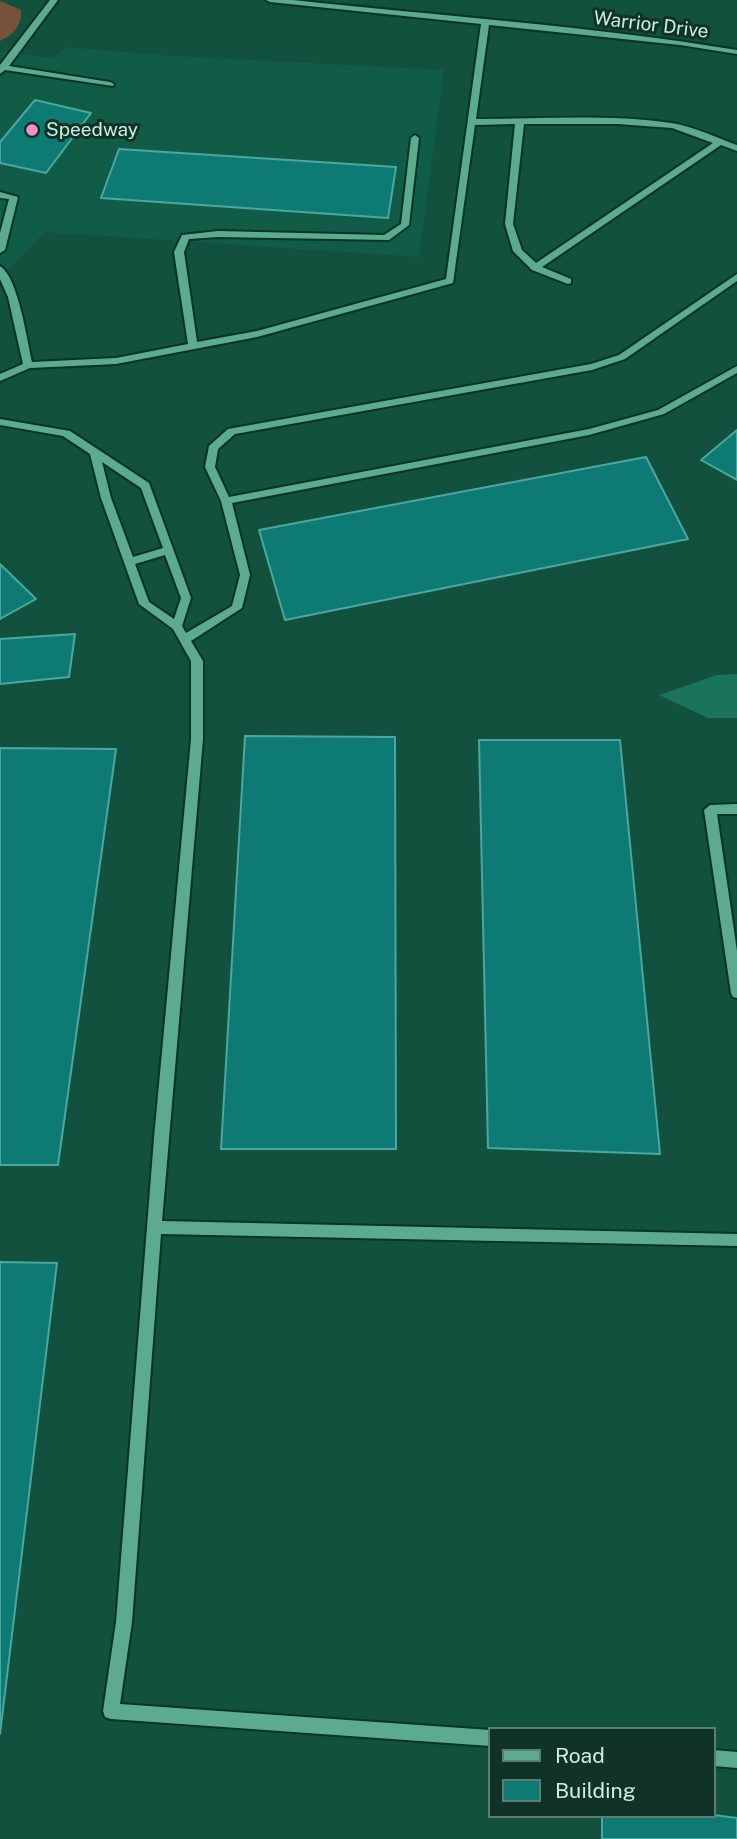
<!DOCTYPE html>
<html>
<head>
<meta charset="utf-8">
<style>
	body { margin:0 }
	#map { position:relative; width:737px; height:1839px; overflow:hidden; background:#11513e; font-family:"Public Sans",sans-serif }
	canvas { display:block }
	.legend { position:absolute; left:488px; top:1727px; width:228px; height:91px; box-sizing:border-box; background:#113227; border:2px solid #5b7e71; margin:0; padding:9px 12px; list-style:none; font-size:21px; color:#caf0e0 }
	.legend li { display:flex; align-items:center; gap:14px; height:35px }
	.legend b { width:35px; border:2px solid #5b7e71 }
</style>
</head>
<body>
<div id="map">
<canvas width="737" height="1839"></canvas>
<ul class="legend">
<li><b style="height:9px;background:#5dab8f"></b>Road</li>
<li><b style="height:19px;background:#0e7a74"></b>Building</li>
</ul>
</div>
<script>
const c = document.querySelector('canvas').getContext('2d');
c.lineJoin = 'round';
function paint(path, color) { c.fillStyle = color; c.fill(path, 'evenodd'); }
function strokePath(path, color, width, dash) { c.strokeStyle = color; c.lineWidth = width; c.lineCap = dash ? 'butt' : 'round'; c.setLineDash(dash || []); c.stroke(path); }
function label(font, color, halo, rows, align = 'center') {
  c.font = font + ' "Public Sans",sans-serif'; c.lineWidth = 6; c.setLineDash([]); c.textBaseline = 'middle'; c.strokeStyle = halo; c.fillStyle = color; for (const [text, x, y, turn = 0] of rows) {
    c.save(); c.translate(x, y); c.rotate((+turn || 0) * Math.PI / 180); c.textAlign = isNaN(turn) ? turn : align; if (halo) c.strokeText(text, 0, 0); c.fillText(text, 0, 0); c.restore();
  }
}
const built = new Path2D(`
	M67 47 156 55 444 70 419 257 45 232 0 279V52L53 58Z`);
const green = new Path2D(`
	M0 1 21 10C22 26 13 35 0 41Z`);
const water = new Path2D(`
	M737 674V718H708L659 695 717 675Z`);
const building = new Path2D(`
	M35 100 91 113 46 173 0 163V142Z
	M119 149 396 167 388 218 101 198Z
	M737 430V480L701 460Z
	M646 457 688 539 285 620 259 530Z
	M0 564 36 599 0 619Z
	M75 634 69 677 0 684V639Z
	M245 736 395 737 396 1149H221Z
	M479 740H620L660 1154 488 1148Z
	M0 748 116 749 58 1165H0Z
	M0 1262 57 1263 0 1734Z
	M714 1815 737 1818V1839H602V1816Z`);
const minor = new Path2D(`
	M50 0H58L9 66 110 82 114 84 113 86 5 70 0 74V65Z
	M266 0H293C441 16 590 26 737 50V54L680 45 489 25 476 119C540 119 607 114 671 123 693 126 717 138 737 145V151L721 145 542 267 571 279V283L568 284 532 270 513 251 505 224 515 124 475 125 453 283 257 337 116 364 30 368 0 381V374L23 364 8 297 0 279V266C18 277 27 340 32 362L116 358 188 344 174 252 182 235 218 231 384 235 401 224 411 138 415 135 419 138 409 225 389 240 218 237 189 239 184 252 197 342 257 331 446 279 481 24 270 2ZM524 124H618L672 128 713 143 536 263 522 250 513 224Z
	M0 192 18 197 5 250 0 253V233L9 199 0 198Z
	M737 274V281L625 359 592 370 235 434 218 449 215 467 229 497 589 429 658 410 737 366V373L664 414 589 435 232 503 250 575 242 608 191 641 203 661V739L162 1221 737 1234V1246L161 1234 132 1622 120 1704 490 1730V1746L111 1719 105 1717 103 1711 116 1622 154 1138 191 739V661L173 629 139 604 101 498 90 454 63 436 0 425V419L70 431 149 483 191 598 182 626 186 633 232 606 240 575 221 501 205 467 209 446 228 429 591 364 619 355ZM102 462 141 488 163 548 133 557 111 498ZM165 555 181 598 174 619 149 602 135 564Z
	M737 804V814H717L737 951V998L733 997 731 993 704 810 710 805Z
	M714 1750 737 1752V1768L714 1766Z`);
const markers = [
	[32,130,7,"#fa8fc7"]
];
const farStreetnames = [
	["Warrior Drive",651,25,7]
];
const farPoinames = [
	["Speedway",46,130]
];
paint(built, '#115c47');
paint(green, '#78513d');
paint(water, '#1a7459');
paint(building, '#0e7a74');
strokePath(building, '#4ba7a0', 2);
strokePath(minor, '#073426', 4);
paint(minor, '#5dab8f');
for (const [x, y, r, color] of markers) { const dot = new Path2D(); dot.arc(x, y, r, 0, 2 * Math.PI); c.fillStyle = color; c.fill(dot); strokePath(dot, '#113227', 2.5); }
label('19px', '#caf0e0', '#113227', farStreetnames);
label('19px', '#caf0e0', '#113227', farPoinames, 'left');
</script>
</body>
</html>
